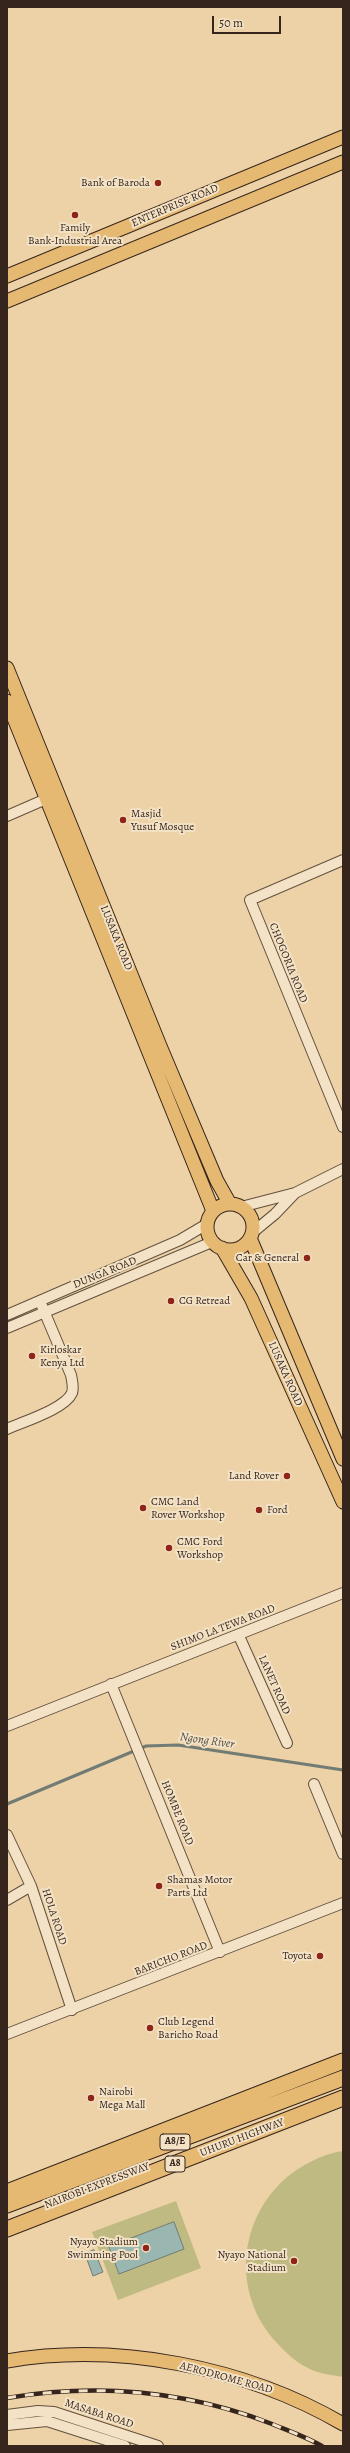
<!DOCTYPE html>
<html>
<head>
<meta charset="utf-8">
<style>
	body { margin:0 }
	#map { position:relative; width:350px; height:2453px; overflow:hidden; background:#ecd2a6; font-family:Alegreya,serif }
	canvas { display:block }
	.frame { position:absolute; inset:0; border:8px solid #36251d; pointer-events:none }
	.scale { position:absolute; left:212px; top:16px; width:69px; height:18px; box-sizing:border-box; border:2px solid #36251d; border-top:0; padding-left:5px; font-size:12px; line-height:14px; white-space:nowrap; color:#36251d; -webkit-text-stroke:3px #f3e2c5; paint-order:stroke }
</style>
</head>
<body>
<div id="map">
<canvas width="350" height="2453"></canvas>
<div class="frame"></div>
<div class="scale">50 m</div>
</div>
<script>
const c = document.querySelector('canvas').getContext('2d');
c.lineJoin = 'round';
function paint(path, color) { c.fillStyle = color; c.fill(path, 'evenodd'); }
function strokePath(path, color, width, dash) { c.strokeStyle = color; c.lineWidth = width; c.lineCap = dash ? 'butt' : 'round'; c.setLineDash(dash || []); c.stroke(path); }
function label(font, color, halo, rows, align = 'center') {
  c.font = font + ' Alegreya,serif'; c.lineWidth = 4; c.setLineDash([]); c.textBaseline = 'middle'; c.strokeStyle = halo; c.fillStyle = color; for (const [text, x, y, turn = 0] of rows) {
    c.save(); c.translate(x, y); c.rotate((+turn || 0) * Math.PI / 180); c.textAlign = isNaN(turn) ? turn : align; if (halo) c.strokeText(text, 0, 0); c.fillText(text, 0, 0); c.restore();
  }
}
const green = new Path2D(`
	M343 2151V2377C332 2375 320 2374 310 2369 298 2364 286 2353 277 2343 228 2291 239 2208 298 2169 312 2160 327 2153 343 2151Z
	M176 2201 201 2268 118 2300 92 2232Z`);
const water = new Path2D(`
	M174 2222 184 2249 119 2274 109 2247Z
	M94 2250 103 2272 93 2276 85 2254Z`);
const stream = new Path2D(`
	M7 1804 146 1746 178 1745 343 1770`);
const minor = new Path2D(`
	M7 816 46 799
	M343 860 250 900 343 1127
	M241 1207 295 1193 343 1169
	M252 1233 275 1214 295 1193
	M7 1315 180 1240 207 1224
	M7 1328 212 1242
	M7 1429C22 1422 65 1409 72 1393 74 1387 72 1381 71 1375L42 1306
	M239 1636 287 1743
	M111 1684 220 1952
	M7 1726 343 1593
	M314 1784 343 1854
	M7 1835 31 1886 72 2010
	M7 1900 31 1886
	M7 2034 343 1903
	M7 2415 38 2411 54 2412 158 2446
	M7 2425 47 2421 125 2446`);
const major = new Path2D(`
	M7 276 343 137
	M7 301 343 162
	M7 668 160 1046 217 1181 230 1204
	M7 701 213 1211
	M207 1227a23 23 0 1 1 46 0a23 23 0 1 1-46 0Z
	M250 1238 343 1459
	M222 1248 251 1298 343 1502
	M7 2361C119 2342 245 2367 343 2424`);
const highway = new Path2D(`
	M7 2192 343 2061
	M7 2205 343 2078
	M7 2229 343 2098`);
const rail = new Path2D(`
	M7 2398C97 2383 187 2391 272 2424 289 2431 306 2437 322 2446`);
const markers = [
	[158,183,4,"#8f2418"],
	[75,215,4,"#8f2418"],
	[123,820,4,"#8f2418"],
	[307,1258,4,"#8f2418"],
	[171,1301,4,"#8f2418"],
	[32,1356,4,"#8f2418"],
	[287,1476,4,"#8f2418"],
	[143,1508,4,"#8f2418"],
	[259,1510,4,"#8f2418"],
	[169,1548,4,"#8f2418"],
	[159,1886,4,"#8f2418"],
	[320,1956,4,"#8f2418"],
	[150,2028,4,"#8f2418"],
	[91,2098,4,"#8f2418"],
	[146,2248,4,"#8f2418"],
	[294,2261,4,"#8f2418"]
];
const shields = [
	[175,2142,30],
	[175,2164,20]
];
const shieldNames = [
	["A8/E",175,2142],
	["A8",175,2164]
];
const poiNames = [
	["Bank of Baroda",150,183,"right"],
	["Family",75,228,"center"],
	["Bank-Industrial Area",75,241,"center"],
	["Masjid",131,814],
	["Yusuf Mosque",131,827],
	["Car & General",299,1258,"right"],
	["CG Retread",179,1301],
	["Kirloskar",40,1350],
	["Kenya Ltd",40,1363],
	["Land Rover",279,1476,"right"],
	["CMC Land",151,1502],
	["Rover Workshop",151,1515],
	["Ford",267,1510],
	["CMC Ford",177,1542],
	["Workshop",177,1555],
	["Shamas Motor",167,1880],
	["Parts Ltd",167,1893],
	["Toyota",312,1956,"right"],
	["Club Legend",158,2022],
	["Baricho Road",158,2035],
	["Nairobi",99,2092],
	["Mega Mall",99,2105],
	["Nyayo Stadium",138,2242,"right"],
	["Swimming Pool",138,2255,"right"],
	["Nyayo National",286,2255,"right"],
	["Stadium",286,2268,"right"]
];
const streetNames = [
	["ENTERPRISE ROAD",175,206,-23],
	["LUSAKA ROAD",116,938,68],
	["CHOGORIA ROAD",288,963,68],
	["DUNGA ROAD",105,1273,-22],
	["LUSAKA ROAD",285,1374,66],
	["SHIMO LA TEWA ROAD",223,1628,-21],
	["LANET ROAD",274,1685,66],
	["HOMBE ROAD",177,1813,68],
	["HOLA ROAD",54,1917,72],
	["BARICHO ROAD",171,1959,-21],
	["UHURU HIGHWAY",242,2138,-21],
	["NAIROBI EXPRESSWAY",97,2186,-21],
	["AERODROME ROAD",226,2378,15],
	["MASABA ROAD",99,2414,18]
];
const waterNames = [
	["Ngong River",207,1741,8]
];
paint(green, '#beba82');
paint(water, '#9ab6b0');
strokePath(water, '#727c75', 1);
strokePath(stream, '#727c75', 3);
strokePath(minor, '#64503f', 12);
strokePath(major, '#36251d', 15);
strokePath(highway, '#36251d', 17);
strokePath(minor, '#f3e2c5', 10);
strokePath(major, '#e6b973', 13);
strokePath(highway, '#e6b973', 15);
strokePath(rail, '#36251d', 4.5);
strokePath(rail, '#f3e2c5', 3, [9]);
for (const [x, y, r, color] of markers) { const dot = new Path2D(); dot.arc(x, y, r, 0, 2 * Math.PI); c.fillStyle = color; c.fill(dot); strokePath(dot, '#f3e2c5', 1.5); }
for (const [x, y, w] of shields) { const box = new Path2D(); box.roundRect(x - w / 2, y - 8, w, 16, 3); c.fillStyle = '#f3e2c5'; c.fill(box); strokePath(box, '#36251d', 1); }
label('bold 10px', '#36251d', null, shieldNames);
label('11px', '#36251d', '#f3e2c5', poiNames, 'left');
label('11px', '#36251d', '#f3e2c5', streetNames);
label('italic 12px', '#4f4942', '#f3e2c5', waterNames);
</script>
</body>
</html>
